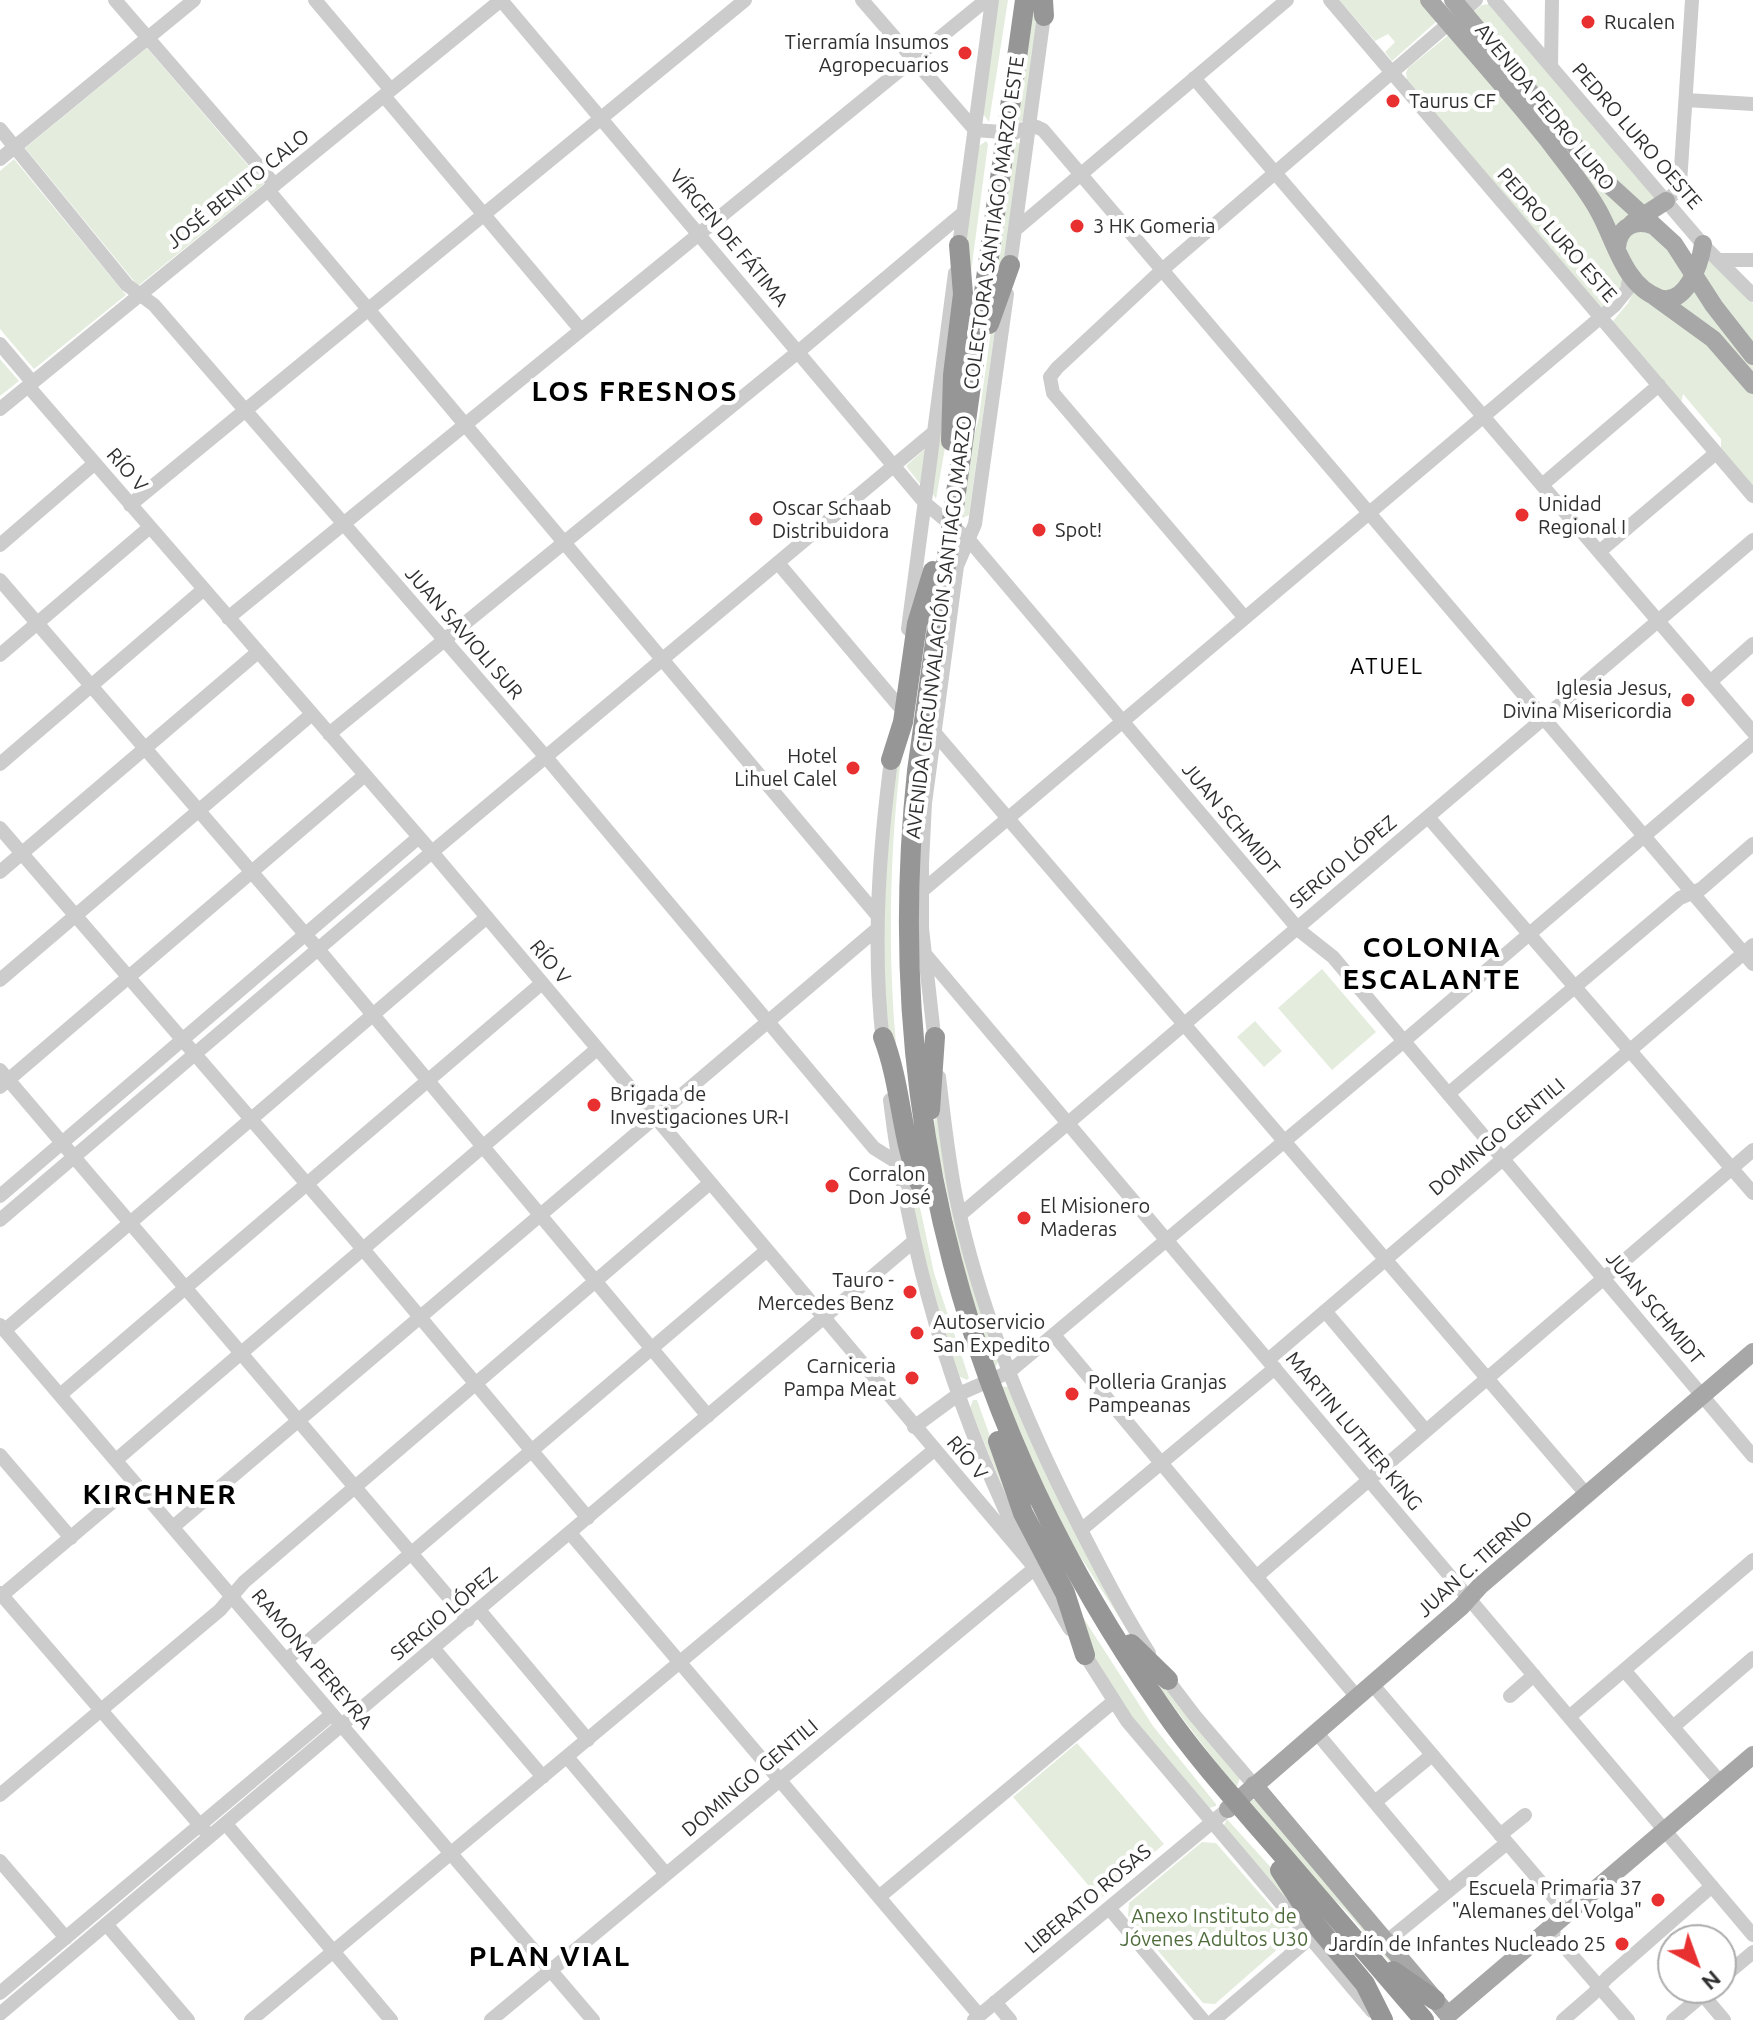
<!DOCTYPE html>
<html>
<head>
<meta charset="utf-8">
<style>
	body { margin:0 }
	#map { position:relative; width:1753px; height:2020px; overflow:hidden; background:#fff; font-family:Ubuntu,sans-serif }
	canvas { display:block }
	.north { position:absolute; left:1657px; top:1924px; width:80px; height:80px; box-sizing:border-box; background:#fff; border:2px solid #acacac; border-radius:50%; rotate:139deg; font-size:22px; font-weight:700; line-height:32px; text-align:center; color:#2f2f2f }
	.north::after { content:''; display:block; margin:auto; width:28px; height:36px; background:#e83031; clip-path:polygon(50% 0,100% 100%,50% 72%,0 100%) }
</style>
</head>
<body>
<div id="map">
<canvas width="1753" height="2020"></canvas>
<div class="north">N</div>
</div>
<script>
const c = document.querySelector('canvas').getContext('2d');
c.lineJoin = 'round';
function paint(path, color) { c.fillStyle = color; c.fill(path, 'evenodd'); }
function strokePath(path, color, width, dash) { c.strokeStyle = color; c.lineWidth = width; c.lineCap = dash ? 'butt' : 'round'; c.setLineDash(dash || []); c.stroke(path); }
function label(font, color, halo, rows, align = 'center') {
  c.font = font + ' Ubuntu,sans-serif'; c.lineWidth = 8; c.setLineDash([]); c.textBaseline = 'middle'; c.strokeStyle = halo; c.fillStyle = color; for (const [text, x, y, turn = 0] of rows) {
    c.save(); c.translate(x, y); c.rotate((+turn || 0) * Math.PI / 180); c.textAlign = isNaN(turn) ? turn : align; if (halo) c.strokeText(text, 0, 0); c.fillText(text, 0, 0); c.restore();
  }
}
const green = new Path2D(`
	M998 0H1008L989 122 983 114Z
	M1031 0 1038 20 1025 120 1017 123Z
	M1339 0H1423L1437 21 1392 61 1385 52 1395 42 1388 34 1375 41Z
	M1489 4 1655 198 1644 205 1635 204 1473 12 1482 5Z
	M1461 25 1632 213 1617 231Z
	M1451 33 1588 202 1623 278 1620 288 1603 307H1599L1407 80 1406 73 1408 68Z
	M147 48 264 184 138 286 25 148Z
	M1013 140 1020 144 1006 259 990 309Z
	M986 141 988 144 968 295 966 243 979 146Z
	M14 159 126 295 34 369 0 329V171Z
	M1636 229 1661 238 1684 273 1682 284 1664 294 1635 272 1623 243Z
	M1708 258 1753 303V348L1702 279Z
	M1693 288 1753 364V377L1678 303Z
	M1634 291 1696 331 1753 391V489L1721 451V439L1683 394 1681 404 1613 321 1628 303Z
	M998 308 969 515 959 520 964 474 979 417 991 330Z
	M0 359 19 381 0 396Z
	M948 383 945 448 936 499 932 493Z
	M926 448 921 485 906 466Z
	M904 734C890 838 887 940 896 1044L886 1026 882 931 894 770Z
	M1322 969 1376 1032 1332 1070 1278 1008Z
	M1255 1021 1282 1051 1264 1067 1237 1037Z
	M936 1097 998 1362 995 1368 977 1335 934 1131Z
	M906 1159 921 1212 934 1273 969 1378 967 1380 958 1376 916 1238Z
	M998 1386 1008 1387 1142 1653 1055 1517Z
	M973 1400H977L1015 1506 1005 1493 970 1408Z
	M1077 1608 1153 1726 1216 1804V1806L1209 1808 1131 1719 1094 1662Z
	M1137 1658 1172 1694 1240 1778 1236 1789Z
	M1077 1743 1164 1844 1100 1899 1013 1797Z
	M1252 1800H1256L1408 1976 1394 1967 1346 1911 1306 1873 1247 1803Z
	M1227 1819 1275 1872 1363 1988 1223 1827Z
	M1202 1842 1216 1843 1289 1927 1288 1940 1215 2004 1203 2003 1128 1916 1129 1903Z`);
const minor = new Path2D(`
	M115 0 275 185
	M315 0 391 90
	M862 0 975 130 1015 133
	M1330 0 1753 496
	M1494 0 1706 248 1753 295
	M1551 66 1552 0
	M1194 78 1753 732
	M384 96 581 330
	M1686 100 1753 104
	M0 129 127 285 154 305 545 756 874 1148 898 1163
	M1006 132 1037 127 1043 130 1753 964
	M0 159 194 0
	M268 190 877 915
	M1666 201 1678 190 1680 183 1692 0
	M1015 230 1287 0
	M958 253 992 0
	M1718 260H1753
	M1009 273 1045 8
	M0 344 33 383
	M28 386 432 852 1035 1568 491 2020
	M0 409 501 0 925 503 969 540 1300 931 1333 957 1753 1456
	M1542 485 1659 385
	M130 505 745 0
	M0 545 95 463
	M1599 552 1716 453
	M778 563 898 705
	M0 580 318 949 708 1416
	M228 618 986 0
	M1245 618 1053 393 1050 377 1057 368 1162 270 1476 0
	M908 629 955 273
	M0 655 150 527
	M1710 682 1753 644
	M934 732 1587 1495
	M329 734 798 352 963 213
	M0 764 204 589
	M1428 817 1753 1193
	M0 828 363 1249 588 1518
	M0 872 258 652
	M922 891 1614 306 1627 290 1630 274
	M925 954 1753 1935
	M0 980 312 714
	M883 1043C872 946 879 849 892 753
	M935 1044 922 928V863L925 803 957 566 975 524 1007 294
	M0 1070 468 1620
	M939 1077C944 1117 948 1157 956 1197 980 1312 1025 1421 1079 1526 1101 1569 1123 1612 1149 1653
	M0 1087 365 775
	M1448 1094 1680 898 1701 889 1753 844
	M890 1100C908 1249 950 1396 1016 1533 1032 1566 1051 1597 1070 1629
	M0 1196 419 837
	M960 1215 1753 540
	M0 1220 432 852 934 432
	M1325 1311 1426 1431
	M0 1325 593 2020
	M5 1330 487 917
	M1054 1335 1357 1697
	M1268 1360 1753 945
	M60 1395 542 983
	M914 1427 959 1394 1009 1372 1404 1041 1753 743
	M0 1455 71 1538
	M116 1460 597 1049
	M173 1527 877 929
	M1081 1530 1275 1368
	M570 1533 979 2015
	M1256 1577 1753 1150
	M0 1593 206 1832
	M0 1597 135 1483
	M479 1610 588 1740
	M1080 1647 1127 1721 1372 2011
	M434 1649 543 1777
	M286 1660 766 1251
	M1624 1670 1721 1783
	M1163 1674 1195 1716 1254 1785
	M1372 1684 1567 1913
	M1510 1696 1534 1675
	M1569 1717 1753 1560
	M1673 1727 1753 1658
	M1316 1732 1448 1890
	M567 1757 666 1874
	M0 1795 220 1610 244 1582 710 1183
	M1375 1802 1432 1755
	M226 1824 391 2020
	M1500 1835 1525 1815
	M0 1861 66 1938
	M879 1897 1113 1702
	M1109 1908 1203 2020
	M106 1924 188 2020
	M1549 1929 1628 2020
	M1386 1942 1507 1843
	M1721 1979 1753 1952
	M0 1993 332 1714
	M1703 1995 1724 2020
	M995 2002 1010 2020
	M0 2014 913 1242
	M251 2020 934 1450
	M974 2020 1228 1809
	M1214 2020 1310 1938
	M1563 2020 1593 1994 1607 1978 1712 1886
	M1673 2020 1711 1988`);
const major = new Path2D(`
	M1429 0C1469 47 1510 92 1548 140 1565 163 1584 185 1598 210 1615 239 1623 285 1659 298 1686 307 1700 264 1703 244
	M1453 0 1604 180 1674 244 1714 306 1753 356
	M1632 223 1666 201
	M1617 247C1619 227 1635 218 1654 226
	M1655 297 1713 339 1753 385
	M1254 1785 1448 2015 1753 1755
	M1228 1809 1461 1607 1480 1586 1753 1352`);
const highway = new Path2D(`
	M1025 0 917 771C881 1110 966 1430 1162 1708 1195 1756 1235 1800 1273 1844 1323 1903 1374 1961 1424 2020
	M1043 0 1044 16
	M989 324 1010 265
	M951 441 953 375 963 294 959 245
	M891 760 903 722 917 624 933 571
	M883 1037C902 1087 900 1134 920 1184
	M930 1110 935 1037
	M998 1441 1023 1513 1065 1593 1085 1655
	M1131 1644 1168 1680
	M1280 1870 1316 1925 1365 1984 1383 2020
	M1393 1971 1435 2000`);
const markers = [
	[1588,22,8,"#e83031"],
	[965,53,8,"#e83031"],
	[1393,101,8,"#e83031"],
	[1077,226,8,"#e83031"],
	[1522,515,8,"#e83031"],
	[756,519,8,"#e83031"],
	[1039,530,8,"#e83031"],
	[1688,700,8,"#e83031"],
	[853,768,8,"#e83031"],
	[594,1105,8,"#e83031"],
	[832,1186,8,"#e83031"],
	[1024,1218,8,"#e83031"],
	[910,1292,8,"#e83031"],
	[917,1333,8,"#e83031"],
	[912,1378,8,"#e83031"],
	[1072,1394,8,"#e83031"],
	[1658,1900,8,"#e83031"],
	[1622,1944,8,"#e83031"]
];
const poiNames = [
	["Rucalen",1604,22],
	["Tierramía Insumos",949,42,"right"],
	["Agropecuarios",949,65,"right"],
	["Taurus CF",1409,101],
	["3 HK Gomeria",1093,226],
	["Unidad",1538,504],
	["Regional I",1538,527],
	["Oscar Schaab",772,508],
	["Distribuidora",772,531],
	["Spot!",1055,530],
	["Iglesia Jesus,",1672,688,"right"],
	["Divina Misericordia",1672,711,"right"],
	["Hotel",837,756,"right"],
	["Lihuel Calel",837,779,"right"],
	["Brigada de",610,1094],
	["Investigaciones UR-I",610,1117],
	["Corralon",848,1174],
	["Don José",848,1197],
	["El Misionero",1040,1206],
	["Maderas",1040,1229],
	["Tauro -",894,1280,"right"],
	["Mercedes Benz",894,1303,"right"],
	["Autoservicio",933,1322],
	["San Expedito",933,1345],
	["Carniceria",896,1366,"right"],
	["Pampa Meat",896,1389,"right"],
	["Polleria Granjas",1088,1382],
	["Pampeanas",1088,1405],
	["Escuela Primaria 37",1642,1888,"right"],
	["\"Alemanes del Volga\"",1642,1911,"right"],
	["Jardín de Infantes Nucleado 25",1606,1944,"right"]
];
const streetNames = [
	["AVENIDA PEDRO LURO",1545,107,51],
	["PEDRO LURO OESTE",1637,136,49],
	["JOSÉ BENITO CALO",238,189,-39],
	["COLECTORA SANTIAGO MARZO ESTE",994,223,-82],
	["PEDRO LURO ESTE",1557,235,49],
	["VÍRGEN DE FÁTIMA",729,238,50],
	["RÍO V",127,470,49],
	["AVENIDA CIRCUNVALACIÓN SANTIAGO MARZO",939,627,-83],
	["JUAN SAVIOLI SUR",464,633,49],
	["JUAN SCHMIDT",1231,819,50],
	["SERGIO LÓPEZ",1343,862,-40],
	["RÍO V",550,962,50],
	["DOMINGO GENTILI",1497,1137,-40],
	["JUAN SCHMIDT",1655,1308,50],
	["MARTIN LUTHER KING",1354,1431,50],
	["RÍO V",967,1458,50],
	["JUAN C. TIERNO",1475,1564,-42],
	["SERGIO LÓPEZ",444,1614,-40],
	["RAMONA PEREYRA",312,1659,50],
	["DOMINGO GENTILI",750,1778,-40],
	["LIBERATO ROSAS",1088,1899,-40]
];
const parkNames = [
	["Anexo Instituto de",1214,1916],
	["Jóvenes Adultos U30",1214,1939]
];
const neighbourhoodNames = [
	["ATUEL",1387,667]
];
const districtNames = [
	["LOS FRESNOS",635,392],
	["COLONIA",1432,948],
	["ESCALANTE",1432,980],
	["KIRCHNER",160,1495],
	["PLAN VIAL",550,1957]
];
paint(green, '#e4eddd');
strokePath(minor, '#ccc', 14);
strokePath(major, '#a7a7a7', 18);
strokePath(highway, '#969696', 20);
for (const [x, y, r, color] of markers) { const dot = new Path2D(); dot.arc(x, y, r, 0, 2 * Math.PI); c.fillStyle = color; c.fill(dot); strokePath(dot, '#fff', 3); }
label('20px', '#2f2f2f', '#fff', poiNames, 'left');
label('20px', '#2f2f2f', '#fff', streetNames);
label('20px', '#4f6c3c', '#fff', parkNames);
c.letterSpacing = '2px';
label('22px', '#000', '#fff', neighbourhoodNames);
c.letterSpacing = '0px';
c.letterSpacing = '2px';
label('bold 28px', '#000', '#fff', districtNames);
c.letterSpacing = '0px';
</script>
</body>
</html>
